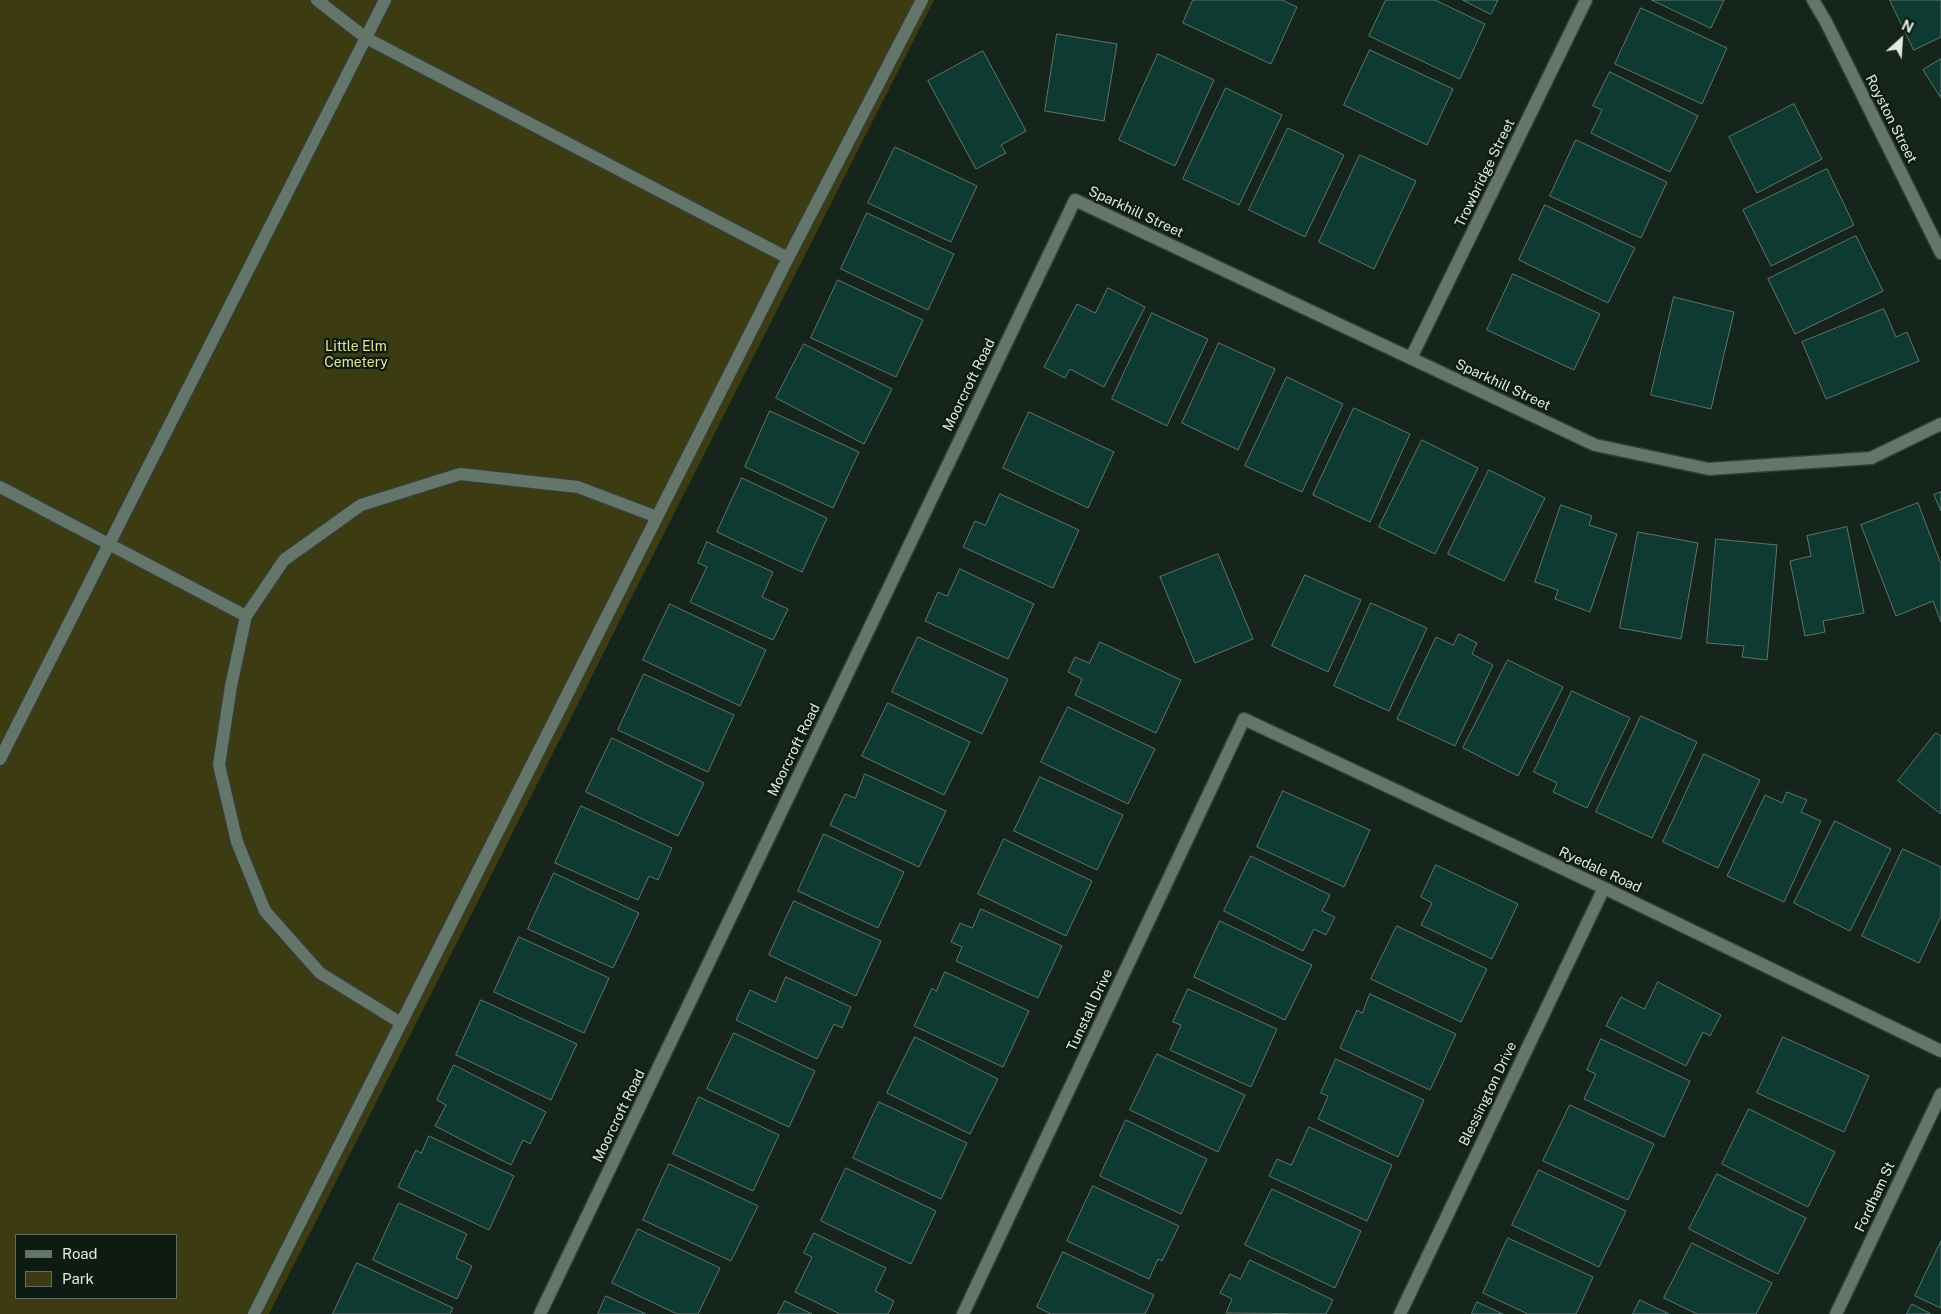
<!DOCTYPE html>
<html>
<head>
<meta charset="utf-8">
<style>
	body { margin:0 }
	#map { position:relative; width:1941px; height:1314px; overflow:hidden; background:#16251b; font-family:"Public Sans",sans-serif }
	canvas { display:block }
	.legend { position:absolute; left:15px; top:1234px; width:162px; height:65px; box-sizing:border-box; background:#0d1b12; border:1px solid #616e66; margin:0; padding:6px 9px; list-style:none; font-size:15px; color:#e0eae3 }
	.legend li { display:flex; align-items:center; gap:10px; height:25px }
	.legend b { width:25px; border:1px solid #616e66 }
	.north { position:absolute; left:1876px; top:15px; width:50px; height:50px; -webkit-text-stroke:4px #0d1b12; paint-order:stroke; rotate:26deg; font-size:14px; font-weight:700; line-height:20px; text-align:center; color:#e0eae3 }
	.north::after { content:''; display:block; margin:auto; width:18px; height:22px; background:#e0eae3; clip-path:polygon(50% 0,100% 100%,50% 72%,0 100%) }
</style>
</head>
<body>
<div id="map">
<canvas width="1941" height="1314"></canvas>
<ul class="legend">
<li><b style="height:6px;background:#647569"></b>Road</li>
<li><b style="height:14px;background:#3c3b12"></b>Park</li>
</ul>
<div class="north">N</div>
</div>
<script>
const c = document.querySelector('canvas').getContext('2d');
c.lineJoin = 'round';
function paint(path, color) { c.fillStyle = color; c.fill(path, 'evenodd'); }
function strokePath(path, color, width, dash) { c.strokeStyle = color; c.lineWidth = width; c.lineCap = dash ? 'butt' : 'round'; c.setLineDash(dash || []); c.stroke(path); }
function label(font, color, halo, rows, align = 'center') {
  c.font = font + ' "Public Sans",sans-serif'; c.lineWidth = 4.5; c.setLineDash([]); c.textBaseline = 'middle'; c.strokeStyle = halo; c.fillStyle = color; for (const [text, x, y, turn = 0] of rows) {
    c.save(); c.translate(x, y); c.rotate((+turn || 0) * Math.PI / 180); c.textAlign = isNaN(turn) ? turn : align; if (halo) c.strokeText(text, 0, 0); c.fillText(text, 0, 0); c.restore();
  }
}
const green = new Path2D(`
	M0 0H934L269 1314H0ZM16 1235H176V1298H16Z`);
const building = new Path2D(`
	M1193 0H1282L1297 7 1271 64 1183 23Z
	M1386 0H1435L1485 24 1460 79 1369 36Z
	M1463 0H1498L1491 14Z
	M1652 0H1724L1711 28Z
	M1890 0H1941V37L1914 50Z
	M1641 8 1727 48 1702 104 1615 64Z
	M1057 34 1117 44 1104 121 1045 111Z
	M1370 50 1453 89 1427 145 1344 105Z
	M983 51 1026 131 1001 145 1006 153 976 169 928 81Z
	M1158 54 1214 80 1175 166 1119 140Z
	M1941 59V98L1923 70Z
	M1610 72 1698 116 1670 172 1591 133 1602 110 1593 106Z
	M1226 88 1282 115 1239 205 1183 179Z
	M1794 104 1822 159 1757 193 1729 137Z
	M1288 128 1344 155 1305 237 1249 210Z
	M1576 140 1667 182 1641 238 1550 196Z
	M895 147 977 186 951 242 868 203Z
	M1360 155 1416 181 1374 269 1319 242Z
	M1827 169 1854 225 1771 266 1743 210Z
	M1545 205 1635 248 1608 303 1519 260Z
	M867 213 954 254 928 310 841 269Z
	M1856 236 1883 291 1795 334 1768 279Z
	M1513 274 1600 314 1574 370 1487 330Z
	M838 280 923 320 896 377 811 338Z
	M1108 288 1145 307 1104 387 1070 369 1065 378 1044 367 1077 304 1095 313Z
	M1674 297 1734 312 1711 409 1651 395Z
	M1884 309 1896 337 1907 332 1919 361 1826 399 1802 342Z
	M1152 313 1208 339 1167 426 1112 399Z
	M1219 343 1275 369 1238 450 1182 423Z
	M804 344 892 389 864 444 776 398Z
	M1287 377 1343 404 1302 492 1245 466Z
	M1354 408 1410 434 1370 522 1313 495Z
	M770 411 859 452 833 508 745 467Z
	M1029 412 1114 452 1088 508 1003 468Z
	M1422 440 1478 468 1435 554 1379 527Z
	M1489 470 1545 498 1504 581 1448 554Z
	M742 478 827 518 802 572 717 532Z
	M1941 492V511L1934 495Z
	M1000 494 1079 530 1053 588 963 547 975 521 985 525Z
	M1918 503 1941 564V622L1933 601 1896 616 1861 525Z
	M1561 505 1592 516 1589 525 1617 534 1590 612 1555 599 1558 590 1535 582Z
	M1847 527 1864 613 1823 621 1825 632 1805 636 1790 561 1811 556 1807 536Z
	M1638 532 1698 543 1681 639 1620 628Z
	M1716 539 1777 545 1767 660 1742 657 1744 646 1707 643Z
	M707 542 773 572 762 597 788 609 773 640 690 602 707 567 698 563Z
	M1218 554 1253 639 1195 663 1160 577Z
	M960 569 1034 604 1008 659 925 621 938 592 947 596Z
	M1305 575 1361 600 1328 672 1272 646Z
	M1371 603 1427 628 1389 711 1334 686Z
	M670 604 766 650 740 706 643 660Z
	M1459 634 1477 643 1472 654 1493 665 1455 746 1397 719 1436 637 1453 645Z
	M918 637 1008 679 982 734 892 692Z
	M1100 642 1181 680 1156 733 1075 695 1082 679 1068 672 1075 657 1089 663Z
	M1508 660 1563 687 1518 776 1463 748Z
	M644 674 734 715 708 772 618 730Z
	M1572 691 1630 718 1587 808 1553 792 1557 783 1534 772Z
	M888 703 970 742 944 795 862 756Z
	M1068 707 1155 749 1128 804 1041 762Z
	M1641 716 1697 742 1652 838 1596 812Z
	M1936 733 1941 736V814L1898 781Z
	M612 738 704 783 678 836 586 792Z
	M1704 754 1760 780 1718 868 1663 842Z
	M865 774 946 811 919 867 830 825 845 794 855 798Z
	M1040 777 1123 815 1097 870 1014 831Z
	M1283 791 1370 830 1344 887 1257 847Z
	M1787 792 1807 800 1801 812 1821 821 1784 902 1727 876 1765 795 1782 803Z
	M581 806 672 848 658 880 649 876 638 900 555 863Z
	M1835 821 1891 849 1850 931 1794 903Z
	M824 834 904 872 878 928 798 891Z
	M1004 839 1092 881 1066 936 978 894Z
	M1903 849 1941 867V916L1919 963 1862 936Z
	M1251 856 1330 895 1322 911 1335 917 1326 935 1314 929 1303 951 1224 911Z
	M1436 865 1518 904 1492 959 1421 925 1432 903 1421 897Z
	M554 873 639 913 613 968 528 929Z
	M794 901 881 941 856 996 769 955Z
	M981 909 1062 946 1038 998 956 961 962 947 951 942 960 923 972 928Z
	M1220 921 1312 965 1285 1020 1194 977Z
	M1397 926 1487 969 1461 1022 1371 979Z
	M519 937 609 978 584 1033 494 992Z
	M945 972 1029 1011 1003 1067 914 1026 932 988 936 991Z
	M786 977 851 1007 842 1028 834 1024 817 1059 736 1020 750 990 775 1002Z
	M1658 982 1721 1015 1710 1036 1703 1032 1686 1066 1606 1026 1621 997 1644 1009Z
	M1188 989 1277 1029 1251 1087 1170 1050 1181 1025 1173 1022Z
	M1370 994 1456 1034 1430 1090 1340 1048 1357 1010 1362 1013Z
	M481 1000 577 1044 551 1100 456 1055Z
	M734 1033 815 1071 789 1127 707 1089Z
	M915 1037 998 1079 970 1134 887 1093Z
	M1783 1037 1869 1076 1844 1132 1757 1093Z
	M1601 1039 1690 1081 1664 1137 1584 1099 1596 1074 1587 1070Z
	M1157 1054 1245 1095 1218 1152 1130 1110Z
	M1336 1059 1424 1100 1398 1157 1318 1119 1328 1096 1321 1093Z
	M454 1065 546 1112 530 1144 523 1140 511 1165 435 1126 446 1105 437 1100Z
	M699 1097 779 1135 753 1191 673 1154Z
	M879 1102 967 1143 941 1199 853 1158Z
	M1570 1105 1654 1144 1628 1200 1543 1161Z
	M1749 1109 1835 1152 1808 1207 1722 1164Z
	M1126 1120 1207 1159 1181 1214 1100 1176Z
	M1309 1127 1392 1165 1367 1221 1269 1176 1277 1159 1291 1165Z
	M429 1136 514 1176 489 1230 398 1187 416 1150 421 1153Z
	M669 1164 758 1206 731 1261 643 1220Z
	M846 1168 936 1211 911 1264 821 1221Z
	M1539 1170 1626 1211 1599 1267 1512 1225Z
	M1717 1174 1806 1218 1778 1274 1689 1229Z
	M1093 1186 1179 1226 1162 1261 1158 1259 1149 1279 1067 1241Z
	M1272 1189 1361 1231 1335 1288 1245 1245Z
	M399 1203 467 1234 456 1258 472 1266 457 1299 373 1260Z
	M638 1229 720 1268 698 1314H677L612 1283Z
	M814 1233 886 1268 875 1291 894 1301 888 1314H840L795 1292 812 1257 804 1253Z
	M1508 1238 1593 1277 1576 1314H1528L1483 1293Z
	M1941 1241V1308L1915 1296Z
	M1692 1243 1772 1283 1756 1314H1697L1664 1298Z
	M1063 1252 1154 1295 1145 1314H1051L1037 1307Z
	M1250 1260 1333 1300 1326 1314 1226 1313 1232 1299 1220 1293 1230 1274 1240 1279Z
	M357 1263 453 1308 450 1314H333Z
	M606 1296 646 1314H598Z
	M1640 1300 1669 1314H1633Z
	M785 1301 812 1314H778Z
	M1477 1302 1503 1314H1472Z
	M1912 1304 1931 1314H1907Z`);
const lane = new Path2D(`
	M317 0 366 38 788 258
	M0 487 246 616
	M0 759 385 0
	M401 1023 320 973 265 911 237 842 219 765 231 686 246 616 284 560 361 505 460 474 578 487 657 517
	M254 1314 788 258 922 0`);
const street = new Path2D(`
	M1813 0 1826 22 1941 253
	M1411 358 1586 0
	M540 1314 1075 200 1595 445 1709 469 1871 458 1941 424
	M963 1314 1244 719 1604 888 1941 1051
	M1400 1314 1604 888
	M1836 1314 1941 1094`);
const streetNames = [
	["Royston Street",1891,119,63],
	["Trowbridge Street",1485,173,-64],
	["Sparkhill Street",1136,212,25],
	["Moorcroft Road",969,385,-64],
	["Sparkhill Street",1503,385,25],
	["Moorcroft Road",794,750,-64],
	["Ryedale Road",1600,870,25],
	["Tunstall Drive",1090,1010,-65],
	["Blessington Drive",1488,1094,-64],
	["Moorcroft Road",619,1116,-64],
	["Fordham St",1875,1197,-65]
];
const parkNames = [
	["Little Elm",356,347],
	["Cemetery",356,363]
];
paint(green, '#3c3b12');
paint(building, '#0f3a32');
strokePath(building, '#5e746e', 1);
strokePath(lane, '#333e37', 15);
strokePath(street, '#333e37', 15);
strokePath(lane, '#647569', 12);
strokePath(street, '#647569', 12);
label('14px', '#e0eae3', '#0d1b12', streetNames);
label('14px', '#e2e29a', '#0d1b12', parkNames);
</script>
</body>
</html>
